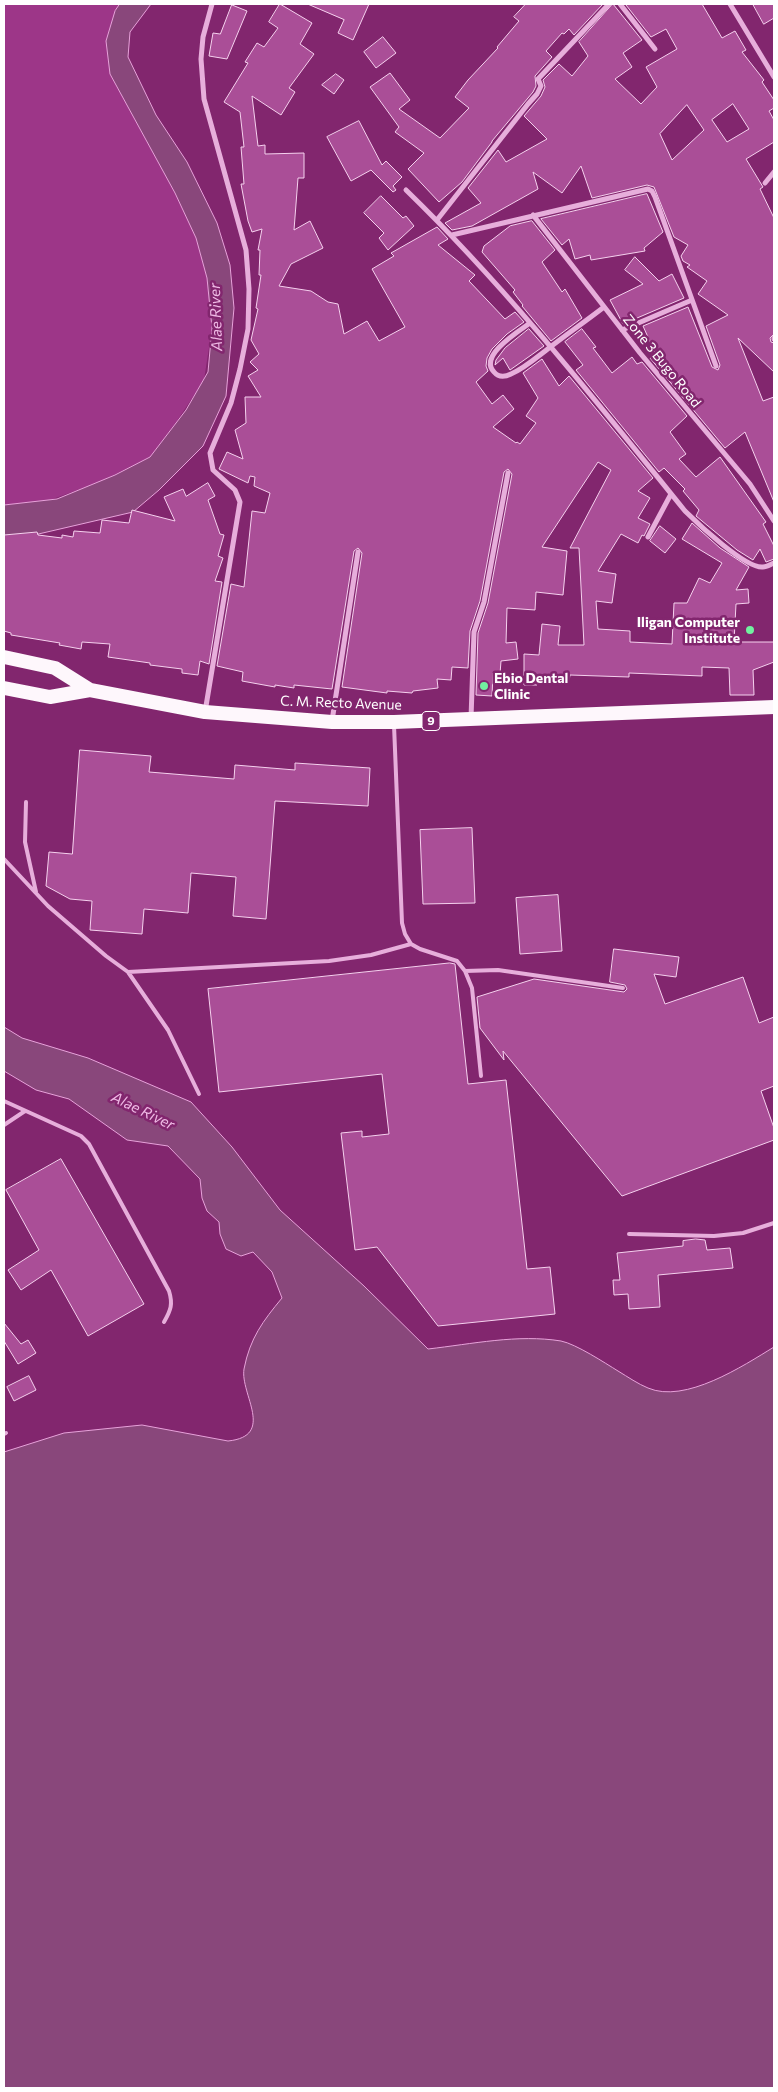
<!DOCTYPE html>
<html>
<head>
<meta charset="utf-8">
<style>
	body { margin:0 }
	#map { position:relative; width:778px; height:2092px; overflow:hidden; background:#82266e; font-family:Commissioner,sans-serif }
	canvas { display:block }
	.frame { position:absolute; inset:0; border:5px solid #fff; pointer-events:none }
</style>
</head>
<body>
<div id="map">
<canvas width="778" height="2092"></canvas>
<div class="frame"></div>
</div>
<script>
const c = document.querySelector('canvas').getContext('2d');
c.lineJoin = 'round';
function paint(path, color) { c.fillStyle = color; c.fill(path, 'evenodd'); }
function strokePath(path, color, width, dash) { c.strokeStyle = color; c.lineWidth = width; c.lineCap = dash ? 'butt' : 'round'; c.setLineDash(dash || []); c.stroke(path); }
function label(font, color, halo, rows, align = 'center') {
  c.font = font + ' Commissioner,sans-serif'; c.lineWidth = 5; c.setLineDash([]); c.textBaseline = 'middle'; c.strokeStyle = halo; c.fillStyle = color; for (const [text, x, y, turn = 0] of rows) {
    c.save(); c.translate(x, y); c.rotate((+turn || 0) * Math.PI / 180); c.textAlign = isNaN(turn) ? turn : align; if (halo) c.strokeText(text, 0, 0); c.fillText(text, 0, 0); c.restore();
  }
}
const green = new Path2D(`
	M4 4H121L110 74 175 193 196 238 207 278 212 328 204 380 177 421 150 457 100 482 50 500 4 505Z`);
const water = new Path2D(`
	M120 4H151L130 32 128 57 156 115 187 162 217 223 230 265 234 308 226 396 203 446 159 490 133 512 4 542V505L57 499 115 475 150 457 186 410 208 372 212 328 207 278 196 238 175 193 110 74 106 41 115 11Z
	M4 1027 22 1038 88 1058 191 1102 232 1147 280 1210 364 1286 428 1349C472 1344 518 1334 561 1341 576 1344 605 1363 618 1371 628 1377 638 1384 648 1388 685 1404 743 1366 774 1347V2088H4V1452L64 1433 142 1425 228 1441C276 1436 240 1394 244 1369 250 1338 263 1321 282 1298L272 1272 253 1252 241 1256 226 1249 220 1234 219 1222 207 1211 202 1198 200 1179 168 1146 127 1140 69 1099 36 1090 4 1071Z`);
const building = new Path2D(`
	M280 4 312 23 300 44 314 54 289 88 295 92 281 115 252 96 258 146 265 145V154L304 153V178H298L294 230 310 221 323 248 291 264 279 286 311 291 328 302 338 304 344 334 367 321 379 341 405 327 372 269 394 256 391 253 437 227 448 239 438 245 475 275 469 281 505 319 515 312 524 322 507 334 492 349 487 358 486 366 488 371 476 382 492 404 503 395 514 409 493 427 516 443 517 442 520 444 536 423 526 416 538 398 523 373 542 359 559 386 569 376 653 478 638 491 650 498 638 518 650 524 644 536 642 535 638 543 621 534 598 571 616 574 612 603 596 601 598 629 630 631V642L672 644 674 603H687L699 578 710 583 722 563 682 539 692 523 720 548 749 567 736 590 748 589 749 603 736 604 734 642H774V662L753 670 754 695H730L729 668 702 667V676L629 673V677L570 675 569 681 558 680 557 683 537 682V685H524V654L539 655 542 624 560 626 558 645H584L579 548H570L611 470 598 462 542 547 567 551 563 595 536 592 535 610 507 608 506 643 516 642 518 659 501 661 500 674 493 673 492 696 476 695 478 633 488 603 512 474 508 469 504 472 480 601 470 631 468 668 452 667 451 680 437 679 438 688 413 691 412 693 387 691V693L342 687 362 553 358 548 354 551 332 689 294 685V688L275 685V687L242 681 243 672 217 666 231 584 244 587 252 511 265 513 270 493 254 486 255 477 250 476 248 483 219 469 227 452 243 459 235 430 246 423 245 397H261L248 376 258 370 250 362 259 354 251 340 258 309 256 308 261 275H259L260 250H258L262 229 252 232 248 221 241 184H244L241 147H244L240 112 224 102 248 63 245 62 257 43 264 47 278 28 269 22Z
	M308 4H369L353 40 338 33 344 20Z
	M526 4H603L574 35 569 29 564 34 562 33 546 51 552 57 535 76 536 86 533 92 492 141V142L462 182 439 202 408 169 424 153 395 132 399 127 370 87 390 73 410 100 399 109 440 138 469 108 455 97 468 80 498 48 497 47 519 21 514 17Z
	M613 4 642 40 623 53 632 67 615 79 641 104 657 87 646 67 677 49 666 29 651 37 626 5 627 4H702L722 38 735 31 746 50 742 52 764 80 762 82 774 100V108L769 111 774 120V142L746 159 763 187 760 189 774 218V334L770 338 771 342 774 343V372L738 338 763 401 774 397V502L745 432 725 448 650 358 656 355 643 326 688 307 712 367 718 370 720 365 706 326 728 315 698 294 707 281 687 267 690 265 683 261 681 256 688 245 674 237 654 187 647 185 592 198 581 166 562 193 533 172 538 189 472 226 452 230 445 223 481 203 468 188 498 150 506 162 547 139 524 116 541 96 545 87 543 80 559 64 572 76 588 56 579 42ZM733 104 749 129 727 142 712 120ZM687 105 704 130 672 160 660 134Z
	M753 4H774V18L764 24Z
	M232 5 247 11 227 59 209 56 213 33 220 34Z
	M383 37 396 53 376 68 364 52Z
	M336 74 344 80 334 94 322 85Z
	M359 121 382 165 386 161 402 177 393 186 396 190 393 192 371 170 351 181 327 137Z
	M647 194 663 232 644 248 645 251 591 260 590 255 575 259 569 239 562 245 541 219Z
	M381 196 403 218 406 216 414 226 388 250 379 238 384 233 364 213Z
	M532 221 555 250 542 262 562 292 565 289 582 318 551 341 522 306 523 305 513 292 515 290 482 252 484 246 510 226Z
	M635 257 659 281 672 274 684 298 623 324 610 300 643 284 625 270Z
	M529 329 544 346 510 370 503 358 495 365 496 360 505 348Z
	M582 329 596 347 593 348 612 373 632 357 637 364 642 362 687 416 670 432 686 454 679 459 696 477 720 457 766 522 763 524 774 546V559L766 562 760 549 753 560 737 550 696 516 699 510 683 491 685 489 664 468 659 472 576 370 583 365 565 342Z
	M208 483 215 496 208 500 220 534 224 535 218 556 223 558 215 581 222 582 209 664 200 661 198 675 182 673V669L150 665V663L108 657 110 644 82 642 81 649 59 645 60 643 11 635V633L4 631V535L37 532 38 535 62 538V535L73 537 74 531 100 533 102 520 129 523 132 510 175 521 164 497 183 489 186 496Z
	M660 526 676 539 665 553 650 541Z
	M80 750 151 756 149 772 234 779 235 765 295 770V763L370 768 368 806 275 801 266 919 233 916 236 877 191 873 188 913 144 909 142 934 90 930 92 901 70 899 46 886 49 852 72 854Z
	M472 828 475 903 423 904 420 830Z
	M558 895 562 951 520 954 516 898Z
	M614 949 679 957 676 977 654 974 665 1004 743 977 759 1023 774 1017V1086L761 1091 774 1128V1140L622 1196 503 1051 504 1060 480 1028 477 997 534 979 624 992 627 989 625 985 610 982Z
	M450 963 455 964 468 1084 506 1080 527 1269 550 1267 555 1314 438 1326 377 1247 355 1250 341 1133 362 1131V1137L389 1134 382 1074 219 1092 208 989Z
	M61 1159 144 1304 88 1336 51 1270 21 1290 8 1270 39 1250 6 1190Z
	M696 1239 705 1240 707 1250 730 1248 733 1268 658 1275 660 1307 629 1309 628 1294 614 1295 613 1280H620L617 1253 683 1246V1241Z
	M4 1323 21 1344 28 1340 36 1353 18 1364 4 1341Z
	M29 1376 36 1390 14 1401 7 1387Z`);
const service = new Path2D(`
	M394 725 402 923 405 934 411 944 420 949 457 961 465 971 472 988 481 1076
	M26 802 25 842 36 892
	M4 859 48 906 106 956 128 972 168 1030 199 1094
	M465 971 498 970 623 988
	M128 972 329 961 371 955 411 944
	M4 1101 81 1136 89 1144 169 1291C173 1304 171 1310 164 1322
	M4 1125 25 1111
	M629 1234 714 1236 743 1233 774 1223
	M4 1434 6 1433`);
const minor = new Path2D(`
	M620 4 655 49
	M730 4 774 77
	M765 183 774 172
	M406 190C508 289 596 401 685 511 698 524 746 569 763 567 767 567 771 564 774 563
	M533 215 640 353 750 484 774 521
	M437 220 528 104 537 94 541 86 538 79 609 4
	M452 235 648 189 652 191 655 197 716 366
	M530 323C519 331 478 356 494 372 499 378 505 377 511 374 525 368 537 357 549 348 567 334 586 321 604 307
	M622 330 692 300
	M774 339V338
	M648 537 671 494
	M205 712 240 502 235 490 213 470 210 453 231 403 240 369 248 329 249 289 246 250 204 99 201 59 203 37 212 4
	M471 718 474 632 484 602 508 473
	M332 721 358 552`);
const trunk = new Path2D(`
	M4 657 55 668 90 690
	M4 688 50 697 90 690 205 712 332 722H394L774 707`);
const markers = [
	[750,630,5,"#72f0a0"],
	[484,686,5,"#72f0a0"]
];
const shields = [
	[431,721,18]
];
const shieldNames = [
	["9",431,721]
];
const streetNames = [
	["Zone 3 Bugo Road",662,361,51],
	["C. M. Recto Avenue",341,703,2]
];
const poiNames = [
	["Iligan Computer",740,622],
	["Institute",740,638],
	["Ebio Dental",494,678,"left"],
	["Clinic",494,694,"left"]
];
const waterNames = [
	["Alae River",216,317,-92],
	["Alae River",143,1111,26]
];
paint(green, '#9d3688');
paint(water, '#89477b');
strokePath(water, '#e7a2da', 1);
paint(building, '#aa4e97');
strokePath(building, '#f5d1ee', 1);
strokePath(service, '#e7aedb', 4);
strokePath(minor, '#e7aedb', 5);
strokePath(trunk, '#fef7fc', 14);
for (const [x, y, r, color] of markers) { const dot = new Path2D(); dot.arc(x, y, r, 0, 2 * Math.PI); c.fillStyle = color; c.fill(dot); strokePath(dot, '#82266e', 2); }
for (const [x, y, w] of shields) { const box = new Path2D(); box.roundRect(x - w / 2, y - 9.5, w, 19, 4); c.fillStyle = '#82266e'; c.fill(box); strokePath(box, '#fff', 1); }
label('bold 12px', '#fff', null, shieldNames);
label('14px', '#fff', '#82266e', streetNames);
label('bold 14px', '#fff', '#82266e', poiNames, 'right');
label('italic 15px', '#eeb9e4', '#82266e', waterNames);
</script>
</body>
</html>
